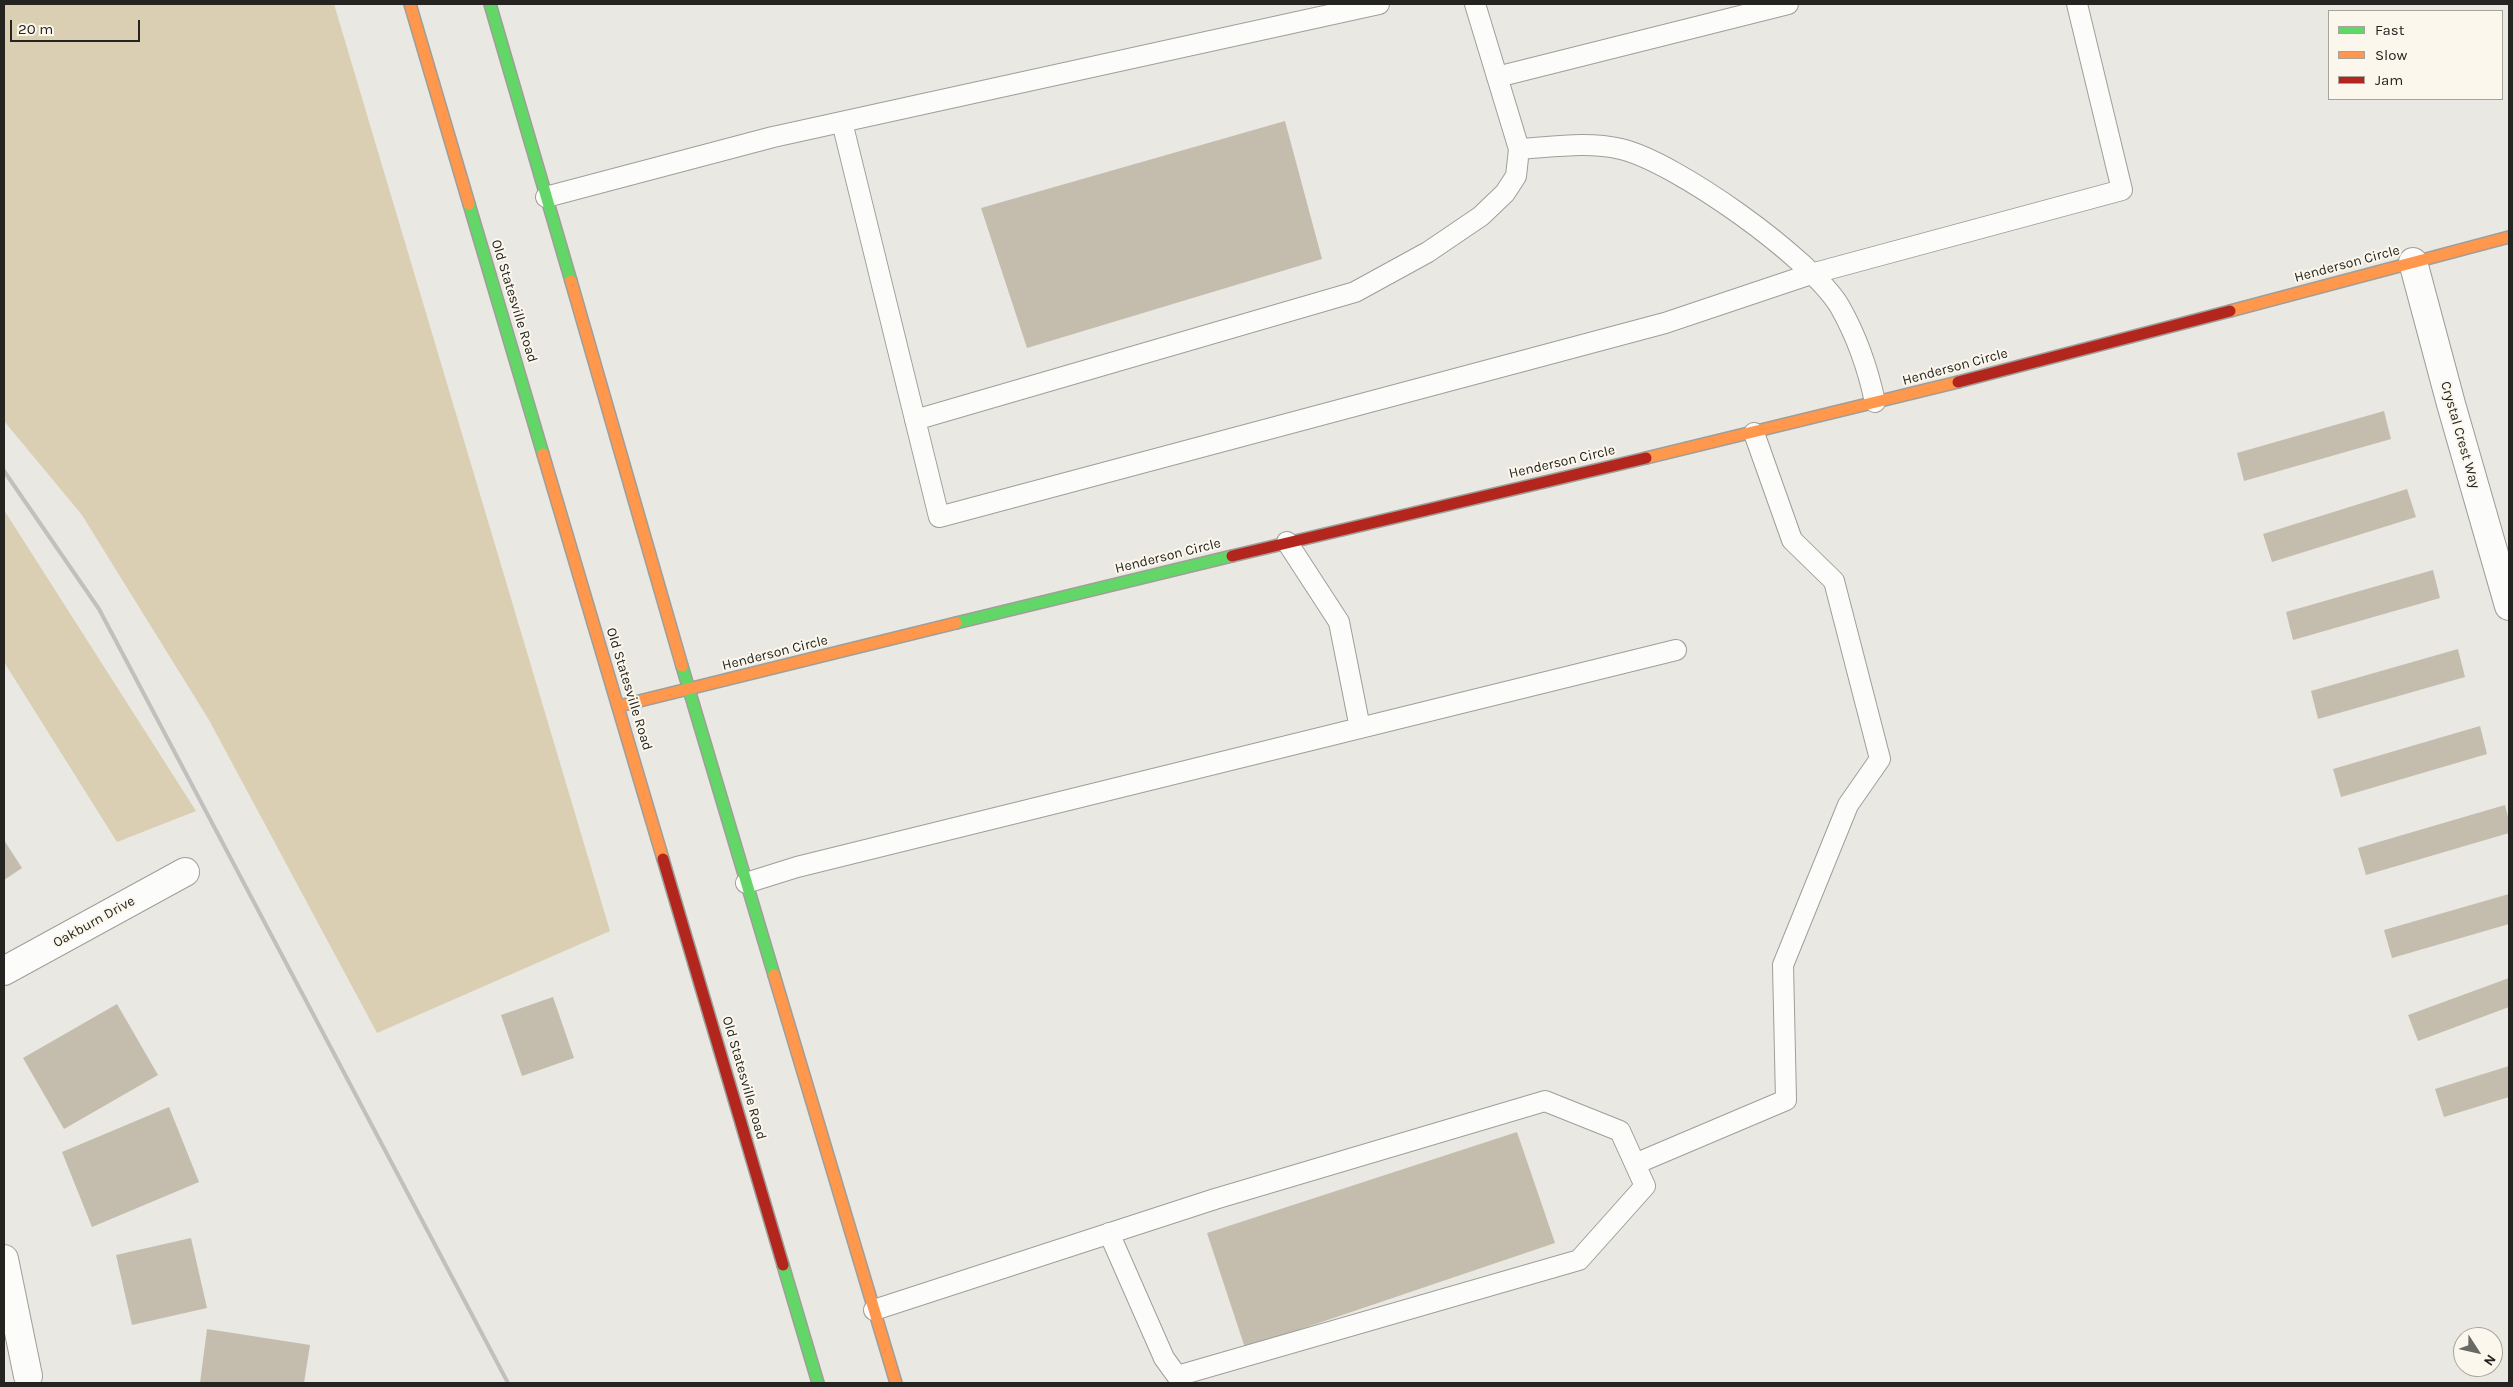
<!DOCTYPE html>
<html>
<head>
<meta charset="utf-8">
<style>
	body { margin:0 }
	#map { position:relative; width:2513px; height:1387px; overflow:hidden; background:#eae8e2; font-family:Karla,sans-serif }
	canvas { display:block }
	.frame { position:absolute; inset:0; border:5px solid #252420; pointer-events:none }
	.legend { position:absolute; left:2328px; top:10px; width:175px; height:90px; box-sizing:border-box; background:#fbf7ec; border:1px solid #a5a39a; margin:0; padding:6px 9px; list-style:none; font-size:15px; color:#252420 }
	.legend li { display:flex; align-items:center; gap:10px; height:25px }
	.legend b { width:25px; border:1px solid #a5a39a }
	.north { position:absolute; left:2453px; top:1327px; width:50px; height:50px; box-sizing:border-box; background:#fbf7ec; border:1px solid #a5a39a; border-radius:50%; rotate:125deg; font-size:14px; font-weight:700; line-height:20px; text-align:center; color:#252420 }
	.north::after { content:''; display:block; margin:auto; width:18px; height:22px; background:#6a6964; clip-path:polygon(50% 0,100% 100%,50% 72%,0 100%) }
	.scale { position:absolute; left:10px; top:20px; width:130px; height:22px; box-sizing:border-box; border:2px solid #252420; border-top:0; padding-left:6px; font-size:15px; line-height:18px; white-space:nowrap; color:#252420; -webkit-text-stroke:4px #fbf7ec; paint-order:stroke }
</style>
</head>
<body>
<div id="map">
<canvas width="2513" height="1387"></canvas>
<div class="frame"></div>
<ul class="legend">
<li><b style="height:6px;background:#63d668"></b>Fast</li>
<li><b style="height:6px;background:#ff974d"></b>Slow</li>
<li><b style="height:6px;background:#b3261e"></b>Jam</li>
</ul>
<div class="north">N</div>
<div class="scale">20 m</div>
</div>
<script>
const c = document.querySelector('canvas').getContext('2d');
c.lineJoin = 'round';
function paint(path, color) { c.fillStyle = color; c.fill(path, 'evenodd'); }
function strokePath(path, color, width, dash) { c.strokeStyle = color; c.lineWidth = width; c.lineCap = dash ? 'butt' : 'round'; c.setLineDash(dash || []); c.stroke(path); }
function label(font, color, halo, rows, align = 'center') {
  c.font = font + ' Karla,sans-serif'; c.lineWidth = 4; c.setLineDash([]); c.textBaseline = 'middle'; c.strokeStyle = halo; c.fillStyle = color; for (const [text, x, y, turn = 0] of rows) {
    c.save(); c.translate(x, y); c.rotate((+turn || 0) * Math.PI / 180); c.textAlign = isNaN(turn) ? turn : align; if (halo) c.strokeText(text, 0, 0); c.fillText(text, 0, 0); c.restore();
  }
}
const green = new Path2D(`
	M4 4H334L610 931 377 1033 209 720 82 515 4 421Z
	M4 510 196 811 117 842 4 662Z`);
const building = new Path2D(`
	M1285 121 1322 259 1027 348 981 208Z
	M2384 411 2391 439 2244 481 2237 453Z
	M2407 489 2416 517 2272 562 2263 534Z
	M2433 570 2440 598 2293 640 2286 612Z
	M2458 649 2465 677 2318 719 2311 691Z
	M2480 726 2487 754 2341 797 2333 769Z
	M2505 805 2509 821V833L2366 875 2358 848Z
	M4 840 22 868 4 880Z
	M2509 894V924L2392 958 2384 930Z
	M2509 978V1007L2418 1041 2408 1015Z
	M553 997 574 1058 522 1076 501 1015Z
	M117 1004 158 1075 64 1129 23 1058Z
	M2509 1066V1097L2444 1117 2435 1089Z
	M169 1107 199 1182 92 1227 62 1152Z
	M1517 1132 1555 1243 1245 1348 1207 1233Z
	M191 1238 207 1308 132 1325 116 1255Z
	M207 1329 310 1345 304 1383H200Z`);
const lane = new Path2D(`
	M1475 4 1519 149C1552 147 1588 141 1621 149 1676 162 1811 258 1840 307 1857 337 1868 369 1875 402
	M1497 77 1788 4
	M842 122 939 517 1665 323 1811 274 2122 190 2077 4
	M546 197 773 137 1379 4
	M915 420 1355 292 1428 252 1481 216 1505 193 1516 176 1519 149
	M1287 542 1339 622 1360 728
	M746 883 797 867 1676 650
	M1635 1164 1786 1100 1783 965 1848 805 1880 759 1834 581 1792 540 1754 433
	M874 1310 1215 1199 1545 1101 1620 1131 1645 1186 1579 1260 1177 1376 1164 1358 1109 1233`);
const street = new Path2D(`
	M2413 262 2451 404 2509 606
	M4 971 185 872
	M4 1259 28 1376`);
const fast = new Path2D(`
	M490 4 571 281
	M469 204 543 454
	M956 623 1232 556
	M682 666 774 975
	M783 1265 818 1383`);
const slow = new Path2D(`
	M410 4 469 204
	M571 281 682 666
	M2230 311 2509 237
	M543 454 663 859
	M1646 458 1958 382
	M619 706 956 623
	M774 975 896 1383`);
const jam = new Path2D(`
	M1958 382 2230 311
	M1232 556 1646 458
	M663 859 783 1265`);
const rail = new Path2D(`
	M4 471 99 609 508 1383`);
const streetNames = [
	["Henderson Circle",2347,264,-15],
	["Old Statesville Road",514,301,73],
	["Henderson Circle",1955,367,-15],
	["Crystal Crest Way",2460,435,74],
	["Henderson Circle",1562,462,-13],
	["Henderson Circle",1168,556,-14],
	["Henderson Circle",775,653,-14],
	["Old Statesville Road",629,689,73],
	["Oakburn Drive",94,922,-29],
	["Old Statesville Road",744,1078,74]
];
paint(green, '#daceb3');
paint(building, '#c4bdad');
strokePath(lane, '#9f9e99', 22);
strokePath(street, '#9f9e99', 30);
strokePath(fast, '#9f9e99', 14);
strokePath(slow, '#9f9e99', 14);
strokePath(jam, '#9f9e99', 14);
strokePath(lane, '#fcfcfb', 20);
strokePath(street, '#fcfcfb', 28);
strokePath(fast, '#63d668', 11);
strokePath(slow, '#ff974d', 11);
strokePath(jam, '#b3261e', 11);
strokePath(rail, '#c0c0be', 4);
label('14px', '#252420', '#fbf7ec', streetNames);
</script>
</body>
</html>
